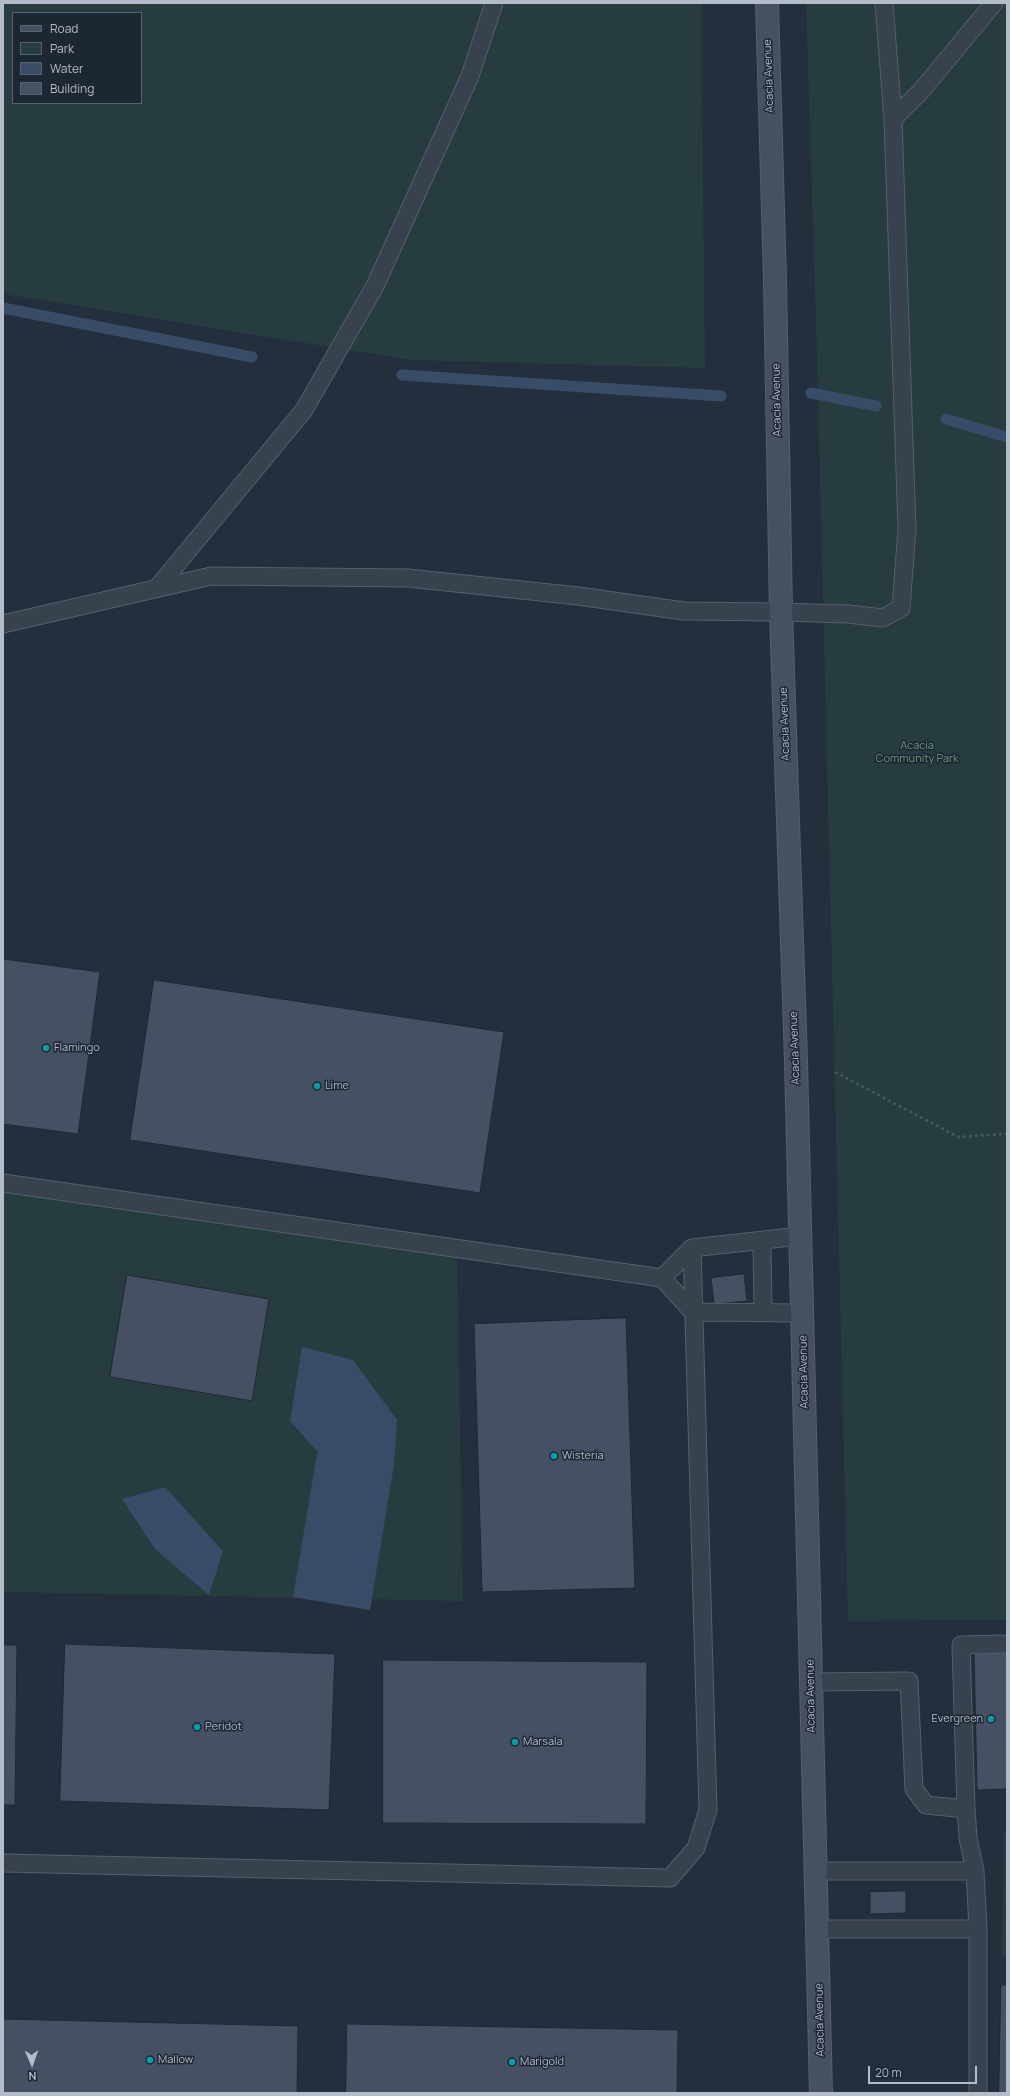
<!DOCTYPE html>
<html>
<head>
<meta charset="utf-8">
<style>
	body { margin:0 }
	#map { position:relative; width:1010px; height:2096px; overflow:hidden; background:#242f3e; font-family:Manrope,sans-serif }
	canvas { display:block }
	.frame { position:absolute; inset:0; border:4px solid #b4bcc9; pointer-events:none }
	.legend { position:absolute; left:12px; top:12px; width:130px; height:92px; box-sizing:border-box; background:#1d2633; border:1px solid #59626f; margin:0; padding:5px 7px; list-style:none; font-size:12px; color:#b4bcc9 }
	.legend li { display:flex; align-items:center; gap:8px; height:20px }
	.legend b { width:20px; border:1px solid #59626f }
	.north { position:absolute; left:12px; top:2044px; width:40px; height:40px; -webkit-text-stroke:3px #1d2633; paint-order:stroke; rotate:178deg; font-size:11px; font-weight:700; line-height:16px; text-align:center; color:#b4bcc9 }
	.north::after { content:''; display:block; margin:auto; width:14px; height:18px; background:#b4bcc9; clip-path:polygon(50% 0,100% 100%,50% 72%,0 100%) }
	.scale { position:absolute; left:868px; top:2066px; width:109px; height:18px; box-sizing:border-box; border:2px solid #b4bcc9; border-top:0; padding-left:5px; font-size:12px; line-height:14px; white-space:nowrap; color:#b4bcc9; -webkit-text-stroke:3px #1d2633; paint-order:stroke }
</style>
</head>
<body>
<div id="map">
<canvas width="1010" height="2096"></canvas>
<div class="frame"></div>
<ul class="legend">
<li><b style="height:5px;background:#465061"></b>Road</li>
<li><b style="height:11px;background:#263c3f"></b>Park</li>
<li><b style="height:11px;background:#394c67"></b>Water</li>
<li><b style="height:11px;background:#455162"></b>Building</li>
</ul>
<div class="north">N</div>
<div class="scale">20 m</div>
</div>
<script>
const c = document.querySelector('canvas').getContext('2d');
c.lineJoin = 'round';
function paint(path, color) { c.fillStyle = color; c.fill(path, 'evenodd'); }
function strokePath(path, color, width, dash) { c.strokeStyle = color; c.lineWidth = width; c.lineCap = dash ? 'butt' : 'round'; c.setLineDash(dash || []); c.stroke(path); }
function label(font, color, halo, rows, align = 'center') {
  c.font = font + ' Manrope,sans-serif'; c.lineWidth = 3; c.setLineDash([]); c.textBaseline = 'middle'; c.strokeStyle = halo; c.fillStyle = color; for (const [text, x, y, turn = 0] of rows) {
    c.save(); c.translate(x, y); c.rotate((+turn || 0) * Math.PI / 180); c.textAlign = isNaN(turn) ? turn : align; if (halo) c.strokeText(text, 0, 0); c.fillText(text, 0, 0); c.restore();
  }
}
const green = new Path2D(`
	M3 3H701L705 368 410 360 3 294ZM13 13H141V103H13Z
	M806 3H1007V1620L848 1621 817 355Z
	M3 1192 457 1255 463 1601 3 1592Z
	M1004 1832H1007V1956H1002Z`);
const water = new Path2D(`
	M302 1347 353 1360 397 1420 394 1465 370 1610 293 1597 317 1453H319L290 1421Z
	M165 1487 223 1551 209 1595 155 1549 122 1499Z`);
const stream = new Path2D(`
	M3 308 252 357
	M402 375 721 396
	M811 393 876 406
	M946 419 1007 437`);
const building = new Path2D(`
	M3 959 100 972 78 1134 3 1124Z
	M154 980 504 1032 480 1193 130 1140Z
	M744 1274 747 1301 714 1304 711 1278Z
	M127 1275 269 1299 252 1401 110 1377Z
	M626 1318 635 1588 482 1592 474 1324Z
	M65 1644 335 1654 329 1810 60 1801Z
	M3 1645H17L15 1805H3Z
	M1007 1649V1789L977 1790 974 1650Z
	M383 1660 647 1662 646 1824 383 1823Z
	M906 1891V1913L870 1914V1892Z
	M1001 1985H1007V2093H999Z
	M3 2019 298 2026 297 2093H3Z
	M347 2024 678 2030 677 2093H346Z`);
const path = new Path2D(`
	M835 1072 958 1137 1007 1134`);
const lane = new Path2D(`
	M884 3 893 119
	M157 588 304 410 375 286 470 76 494 3
	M3 624 211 576 408 578 578 596 684 611 781 612 848 614 883 618 901 608 907 529 893 119 921 91 994 3
	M3 1183 662 1278 693 1312 802 1313
	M762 1242 763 1312
	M662 1278 692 1248 800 1236
	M811 1682 909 1681 914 1789 926 1805 966 1809
	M3 1863 670 1878 696 1848 708 1810 692 1248
	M816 1871H975
	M817 1929H978
	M978 2093V1929L975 1871 968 1838 966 1809 961 1645 1007 1644`);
const secondary = new Path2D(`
	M767 3 775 280 781 612 796 1061 821 2093`);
const markers = [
	[46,1048,4,"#0f9aa8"],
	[317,1086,4,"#0f9aa8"],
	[554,1456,4,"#0f9aa8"],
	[991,1719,4,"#0f9aa8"],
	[197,1727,4,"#0f9aa8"],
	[515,1742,4,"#0f9aa8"],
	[150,2060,4,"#0f9aa8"],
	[512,2062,4,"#0f9aa8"]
];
const streetNames = [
	["Acacia Avenue",769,76,-92],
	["Acacia Avenue",777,400,-91],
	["Acacia Avenue",785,724,-92],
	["Acacia Avenue",795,1048,-92],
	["Acacia Avenue",804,1372,-91],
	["Acacia Avenue",811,1696,-91],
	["Acacia Avenue",820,2020,-91]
];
const parkNames = [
	["Acacia",917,746],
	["Community Park",917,759]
];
const poiNames = [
	["Flamingo",54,1048],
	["Lime",325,1086],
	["Wisteria",562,1456],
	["Evergreen",983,1719,"right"],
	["Peridot",205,1727],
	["Marsala",523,1742],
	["Mallow",158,2060],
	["Marigold",520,2062]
];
paint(green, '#263c3f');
paint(water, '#394c67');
strokePath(stream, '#394c67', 11);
paint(building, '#455162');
strokePath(building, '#1f2835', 1);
strokePath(lane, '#565f6c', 19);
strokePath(secondary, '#565f6c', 24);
strokePath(path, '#44595c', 2.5, [3, 3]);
strokePath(lane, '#38414e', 17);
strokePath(secondary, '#465061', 22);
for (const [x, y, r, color] of markers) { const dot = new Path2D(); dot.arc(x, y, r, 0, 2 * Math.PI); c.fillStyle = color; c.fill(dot); strokePath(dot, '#1d2633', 1.5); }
label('11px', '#b4bcc9', '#1d2633', streetNames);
label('11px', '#6b9a76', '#1d2633', parkNames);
label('11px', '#b4bcc9', '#1d2633', poiNames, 'left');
</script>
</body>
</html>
